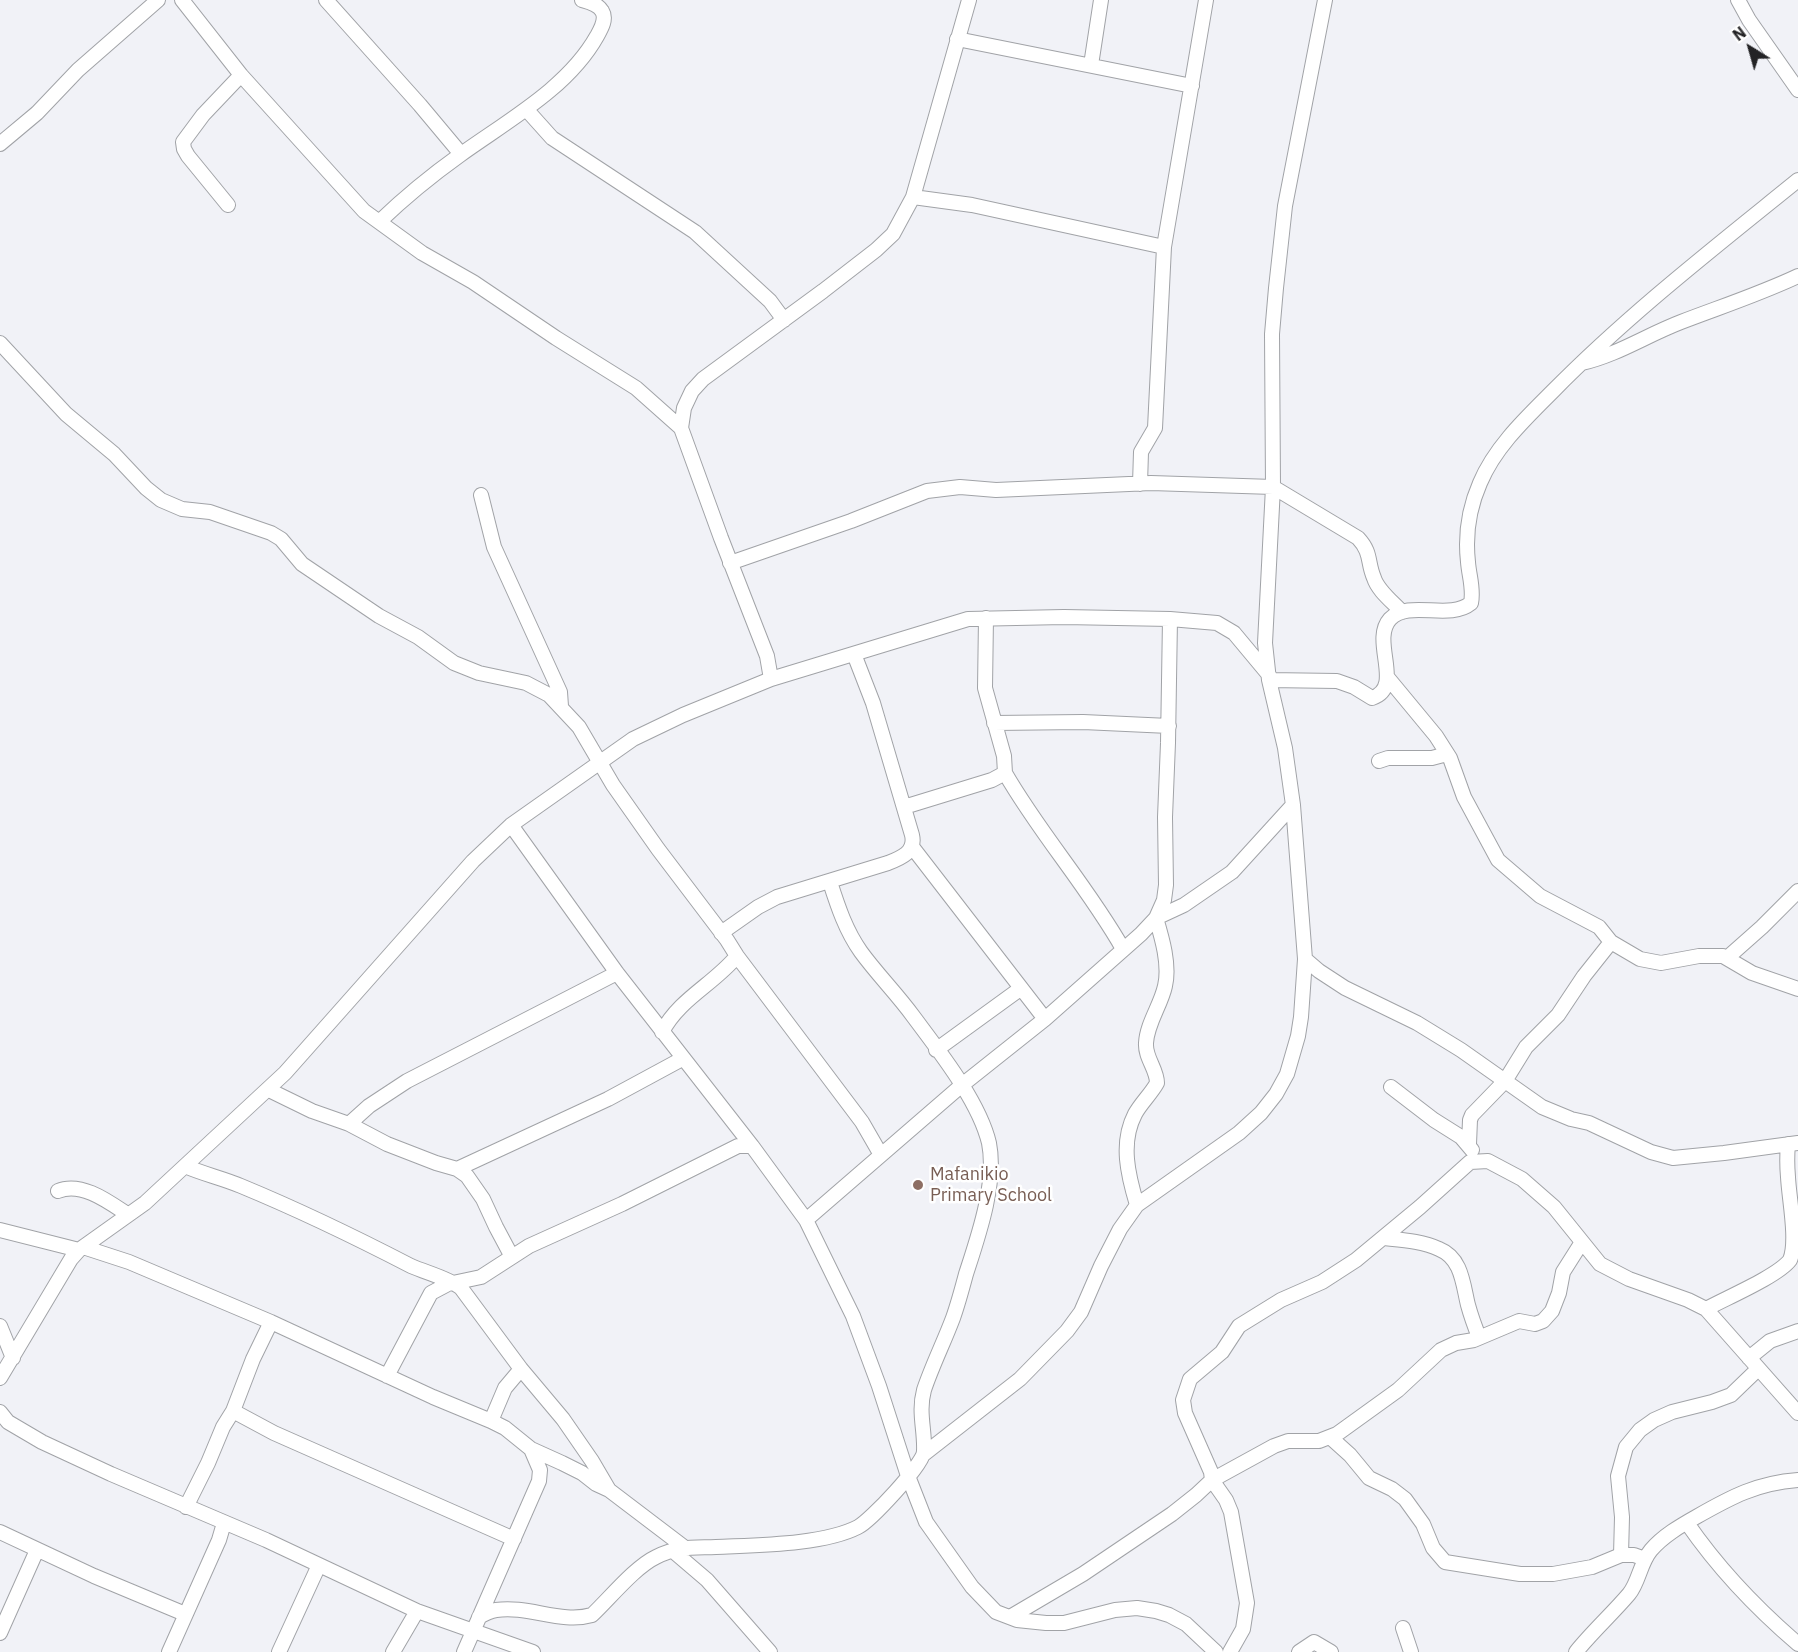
<!DOCTYPE html>
<html>
<head>
<meta charset="utf-8">
<style>
	body { margin:0 }
	#map { position:relative; width:1798px; height:1652px; overflow:hidden; background:#f1f2f7; font-family:"IBM Plex Sans",sans-serif }
	canvas { display:block }
	.north { position:absolute; left:1720px; top:18px; width:60px; height:60px; -webkit-text-stroke:4px #fff; paint-order:stroke; rotate:323deg; font-size:16px; font-weight:700; line-height:24px; text-align:center; color:#232325 }
	.north::after { content:''; display:block; margin:auto; width:21px; height:27px; background:#232325; clip-path:polygon(50% 0,100% 100%,50% 72%,0 100%) }
</style>
</head>
<body>
<div id="map">
<canvas width="1798" height="1652"></canvas>
<div class="north">N</div>
</div>
<script>
const c = document.querySelector('canvas').getContext('2d');
c.lineJoin = 'round';
function strokePath(path, color, width, dash) { c.strokeStyle = color; c.lineWidth = width; c.lineCap = dash ? 'butt' : 'round'; c.setLineDash(dash || []); c.stroke(path); }
function label(font, color, halo, rows, align = 'center') {
  c.font = font + ' "IBM Plex Sans",sans-serif'; c.lineWidth = 5; c.setLineDash([]); c.textBaseline = 'middle'; c.strokeStyle = halo; c.fillStyle = color; for (const [text, x, y, turn = 0] of rows) {
    c.save(); c.translate(x, y); c.rotate((+turn || 0) * Math.PI / 180); c.textAlign = isNaN(turn) ? turn : align; if (halo) c.strokeText(text, 0, 0); c.fillText(text, 0, 0); c.restore();
  }
}
const minor = new Path2D(`
	M182 0 241 75 364 211 422 253 473 282 556 338 636 388 681 428
	M326 0 420 105 461 154
	M1325 0 1285 206 1276 288 1272 334 1273 487 1265 643 1269 680 1285 748 1293 805 1305 959 1319 971 1345 988 1417 1023 1461 1050 1542 1107 1571 1119 1589 1123 1651 1152 1673 1158 1724 1153 1798 1143
	M1738 0 1749 20 1798 90
	M957 39 1192 86
	M1091 65 1101 0
	M526 109 552 138 695 232 770 301 784 320
	M0 144 37 113 78 70 158 0
	M913 197 972 205 1164 247
	M228 205 188 156 184 149 183 142 203 115 241 75
	M379 222C404 198 432 175 460 155 507 121 568 88 597 36 601 29 607 19 602 11 598 4 589 2 582 0
	M0 343 66 414 114 454 146 488 161 500 182 509 210 512 271 533 281 539 302 564 379 616 418 637 454 663 479 673 526 683 549 695 579 727 613 785 658 849 727 940 737 956 862 1122 881 1155
	M1582 363C1617 355 1647 335 1681 322 1720 307 1760 294 1798 276
	M1140 484 1141 452 1155 428 1164 247 1206 0
	M481 495 494 547 560 692 561 706
	M730 563 851 521 927 491 960 487 996 490 1151 483 1273 487 1358 538C1372 553 1367 562 1374 578 1378 591 1393 602 1402 612
	M1388 678 1436 736 1450 758 1464 797 1498 860 1540 896 1599 927 1611 942 1640 959 1661 963 1699 956H1723L1752 973 1798 989
	M771 679 767 656 721 538 681 428 684 408 692 391 703 379 823 291 876 250 893 234 913 197 969 0
	M1269 680 1337 681 1354 687 1372 698C1405 687 1370 641 1390 619 1409 599 1449 621 1471 603 1474 589 1469 576 1468 562 1465 535 1469 508 1480 483 1495 447 1526 418 1553 391 1629 314 1714 248 1798 180
	M994 723 1083 722 1169 726
	M1379 761 1388 758H1432L1447 754
	M1005 773C1040 834 1088 887 1123 949
	M904 807 992 780 1005 773 1004 756 985 688 986 618
	M511 825 617 973 752 1146 806 1220 853 1316 879 1386 908 1476 926 1522 972 1587 996 1612 1017 1620 1046 1623H1064L1115 1610 1137 1608 1156 1611 1169 1615 1186 1624 1216 1652
	M913 848 1045 1019
	M721 933 758 907 777 897 888 863C901 858 916 852 912 835L873 703 854 654
	M1727 958 1762 927 1798 891
	M662 1032C679 999 714 984 737 956
	M936 1050 1020 989
	M1391 1087 1434 1120 1461 1137 1472 1150
	M269 1090 312 1111 349 1124 387 1144 436 1163 457 1169 467 1176 483 1199 496 1227 512 1257
	M349 1124 369 1106 407 1081 617 973
	M1469 1144 1470 1120 1472 1115 1505 1081 1526 1047 1558 1015 1584 976 1611 942
	M185 1166C203 1174 222 1178 241 1186 299 1210 355 1237 411 1266 427 1273 448 1278 461 1288L521 1369 563 1419 592 1461 609 1490 684 1547
	M457 1169 608 1099 682 1059
	M58 1191C81 1181 109 1202 127 1214
	M1137 1205C1128 1175 1120 1143 1135 1114 1141 1103 1151 1094 1157 1083 1157 1069 1145 1058 1146 1043 1147 1023 1161 1005 1165 986 1170 965 1162 938 1156 918L1184 905 1232 872 1293 805
	M806 1220 962 1085 1045 1019 1141 934 1156 918 1164 900 1166 885 1165 817 1168 743 1170 619
	M0 1230 79 1250
	M1383 1238C1402 1240 1422 1241 1439 1249 1462 1258 1463 1285 1468 1305 1471 1316 1475 1327 1479 1337
	M83 1247 129 1262 271 1322 433 1397 491 1421 505 1428 531 1449 562 1463 582 1473 596 1484 609 1490
	M1706 1309C1726 1298 1778 1276 1790 1260 1798 1241 1789 1199 1788 1177 1787 1166 1787 1155 1788 1144
	M0 1326 13 1358
	M1749 1358 1770 1341 1798 1331
	M387 1376 431 1293 448 1284 481 1277 529 1246 622 1204 738 1146H752
	M0 1378 71 1259 79 1250 145 1203 285 1073 473 861 511 825 633 739 683 715 771 679 968 619 1064 617 1170 619 1217 623 1234 633 1269 675
	M233 1411 274 1433 514 1539
	M0 1412 8 1422 42 1442 111 1474 266 1540 417 1611 533 1652
	M491 1421 505 1388 521 1369
	M1330 1437 1350 1455 1369 1478 1392 1489 1405 1499 1423 1524 1433 1548 1445 1562 1520 1574H1553L1592 1567 1621 1555H1634L1645 1559
	M924 1454 1020 1379 1067 1331 1081 1312 1101 1266 1120 1229 1137 1205 1239 1133 1261 1113 1276 1094 1287 1074 1298 1036 1301 1017 1305 959
	M186 1507 208 1463 223 1427 233 1411 253 1359 271 1322
	M1687 1523C1718 1568 1756 1608 1798 1644
	M0 1532 94 1576 185 1614
	M673 1551 707 1580 770 1652
	M1621 1555 1622 1517 1618 1476 1626 1447 1640 1430 1654 1420 1672 1412 1712 1402 1731 1395 1758 1369
	M479 1617C484 1614 490 1611 496 1610 528 1605 561 1624 592 1615 610 1598 635 1567 656 1557 678 1546 694 1548 716 1547 756 1545 823 1545 858 1527 870 1521 924 1464 924 1451 925 1430 918 1412 924 1390 932 1366 944 1342 953 1318 958 1304 962 1289 966 1274 978 1237 997 1183 989 1143 979 1101 939 1051 913 1016 897 994 877 974 861 952 846 931 838 907 830 882
	M1010 1617 1083 1574 1172 1514 1196 1495 1212 1480 1274 1446 1288 1441H1319L1337 1434 1398 1390 1441 1350 1456 1343 1474 1340 1519 1321 1535 1324 1543 1321 1552 1311 1559 1293 1563 1272 1582 1242
	M1403 1628 1411 1652
	M0 1633 37 1550
	M169 1652 219 1540 224 1523
	M279 1652 319 1565
	M393 1652 417 1611
	M464 1652 539 1481 540 1470 531 1449
	M1230 1652 1243 1629 1247 1603 1231 1512 1226 1500 1212 1480 1211 1472 1185 1413 1183 1400 1190 1379 1222 1352 1239 1326 1281 1300 1322 1282 1356 1260 1420 1207 1470 1162 1488 1161 1522 1179 1554 1207 1600 1264 1629 1279 1688 1300 1706 1309 1798 1413
	M1299 1652 1314 1642 1331 1652
	M1576 1652C1592 1632 1612 1614 1629 1594 1639 1582 1640 1563 1651 1550 1663 1536 1680 1526 1696 1517 1731 1497 1757 1483 1798 1480`);
const markers = [
	[918,1185,6,"#8d6e63"]
];
const educationNames = [
	["Mafanikio",930,1175],
	["Primary School",930,1196]
];
strokePath(minor, '#a1a3a7', 16);
strokePath(minor, '#fff', 14);
for (const [x, y, r, color] of markers) { const dot = new Path2D(); dot.arc(x, y, r, 0, 2 * Math.PI); c.fillStyle = color; c.fill(dot); strokePath(dot, '#fff', 2); }
label('18px', '#785e54', '#fff', educationNames, 'left');
</script>
</body>
</html>
